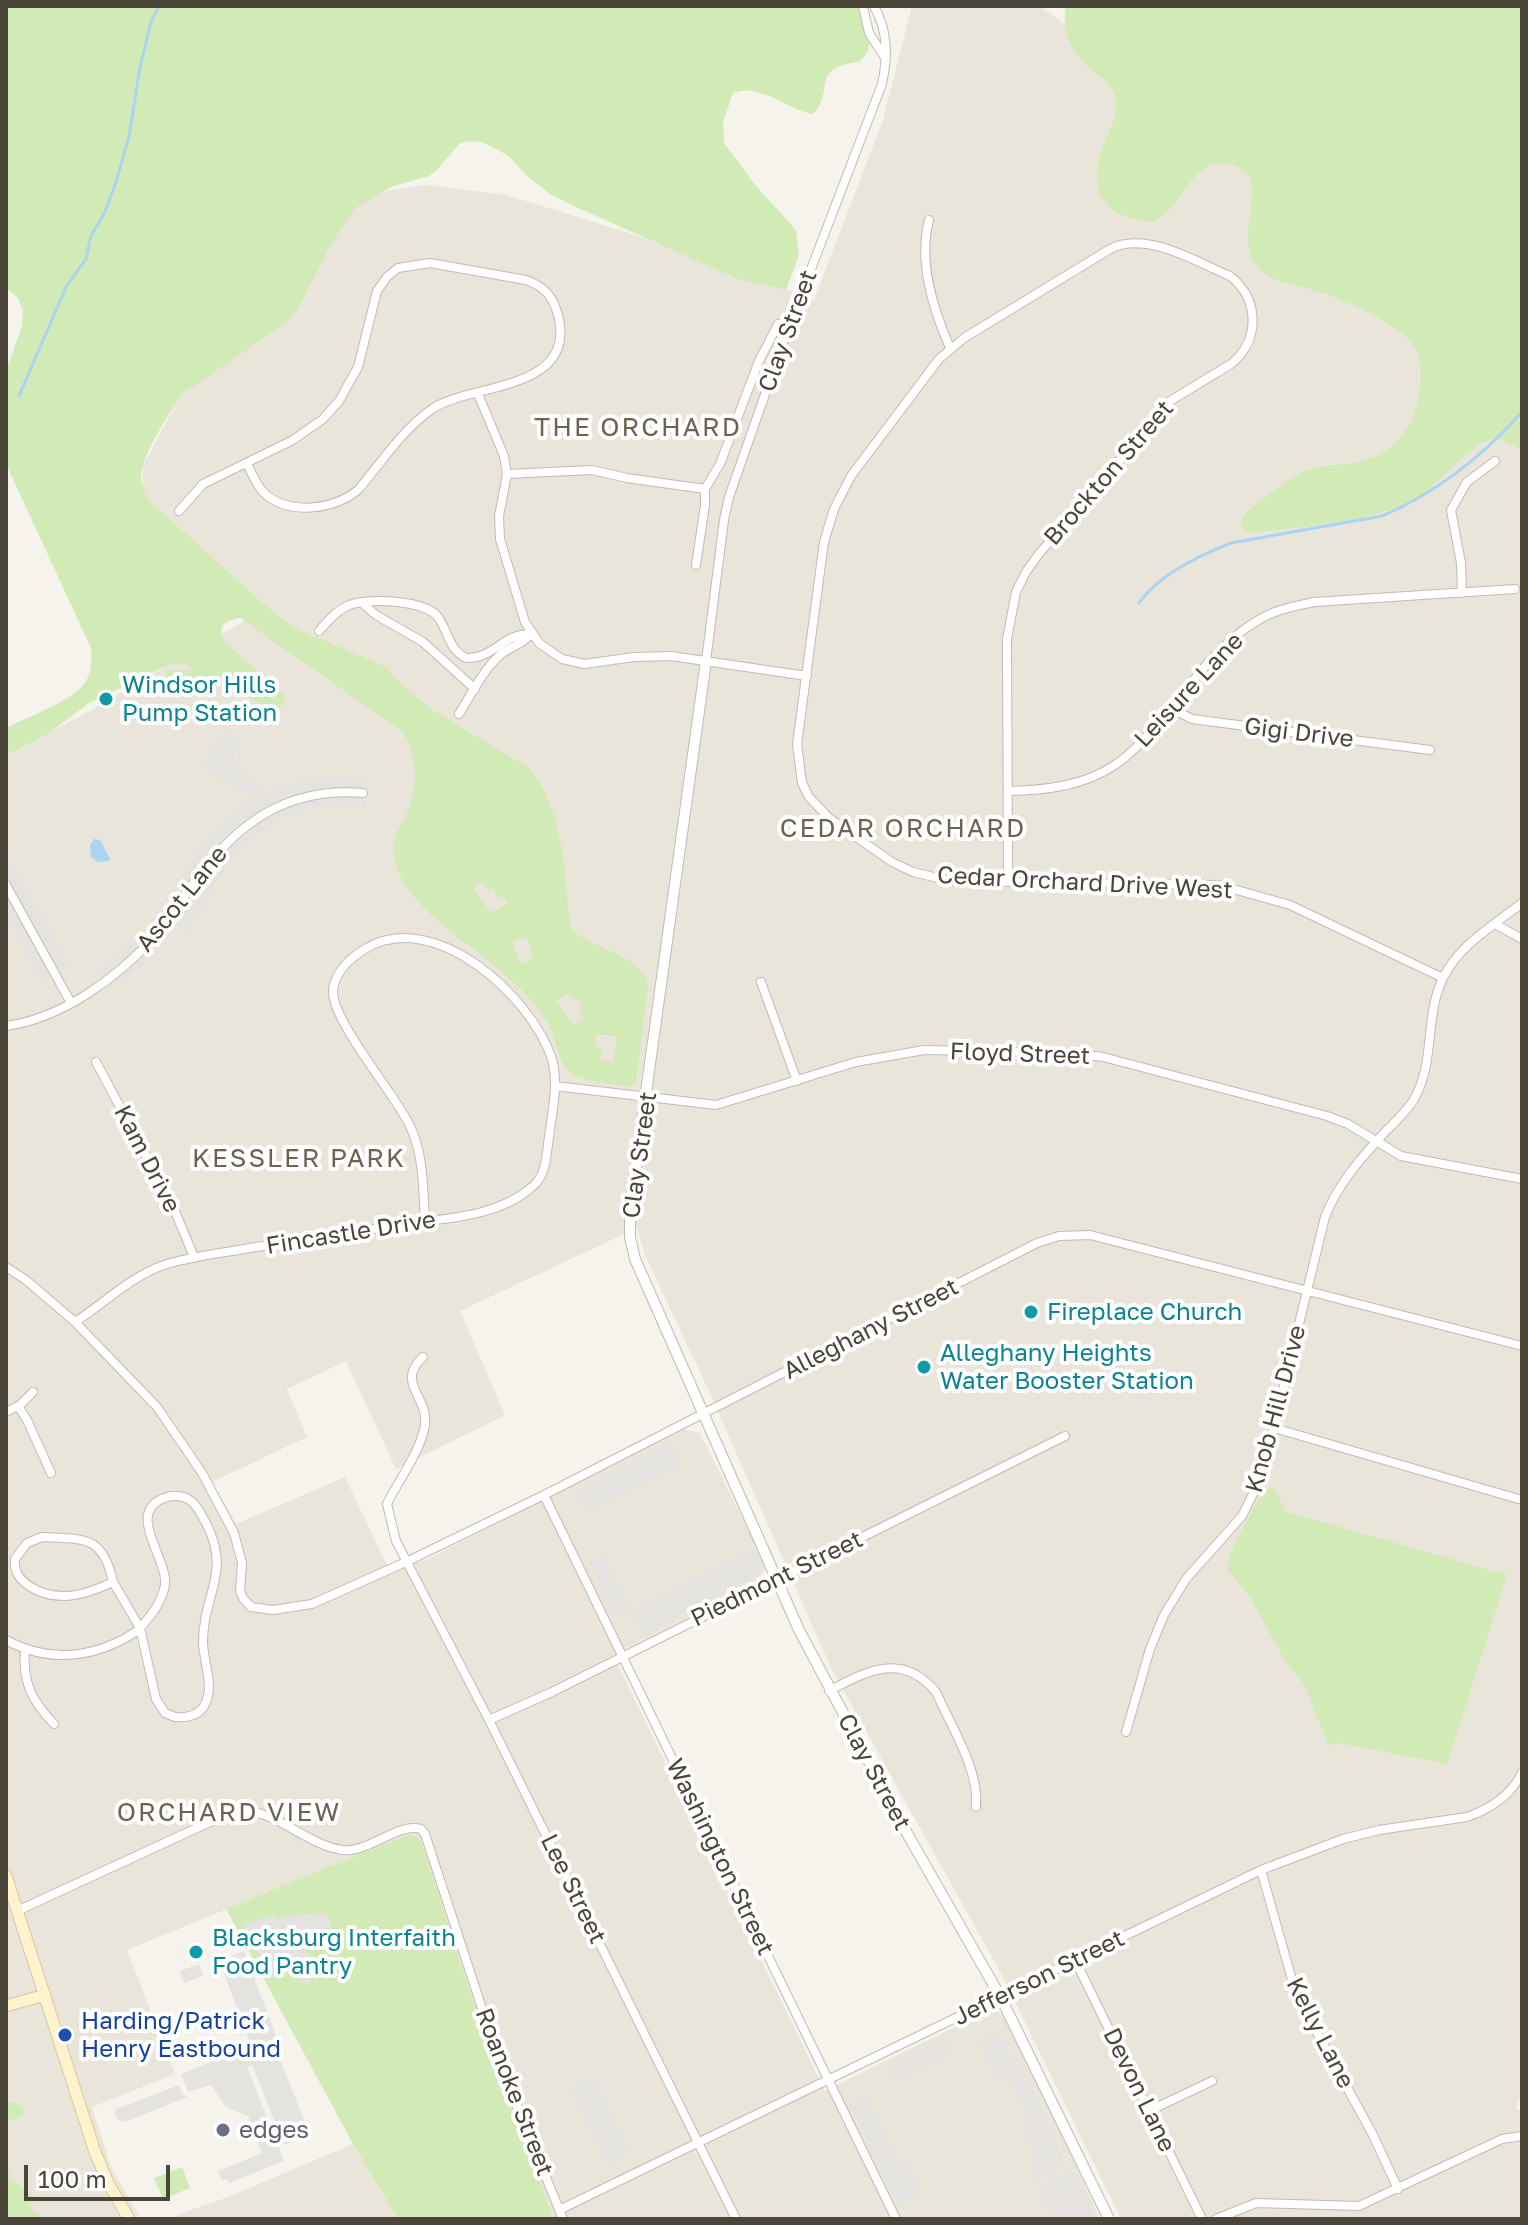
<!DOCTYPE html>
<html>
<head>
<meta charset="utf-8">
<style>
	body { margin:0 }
	#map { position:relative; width:1528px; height:2225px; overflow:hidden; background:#f6f3ec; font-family:"Golos Text",sans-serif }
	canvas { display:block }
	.frame { position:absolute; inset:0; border:8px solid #4b4439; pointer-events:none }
	.scale { position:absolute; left:24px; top:2165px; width:146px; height:36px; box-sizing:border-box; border:4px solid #4b4439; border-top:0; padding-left:10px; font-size:24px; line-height:28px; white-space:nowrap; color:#4b4439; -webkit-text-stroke:6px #fff; paint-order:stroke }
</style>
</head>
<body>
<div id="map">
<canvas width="1528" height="2225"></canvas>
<div class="frame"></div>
<div class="scale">100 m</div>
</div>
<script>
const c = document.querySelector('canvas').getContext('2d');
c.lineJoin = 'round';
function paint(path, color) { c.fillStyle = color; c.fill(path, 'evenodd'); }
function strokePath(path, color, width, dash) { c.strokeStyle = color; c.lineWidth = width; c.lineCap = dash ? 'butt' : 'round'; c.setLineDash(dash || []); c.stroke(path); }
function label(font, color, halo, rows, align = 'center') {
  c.font = font + ' "Golos Text",sans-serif'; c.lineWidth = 8; c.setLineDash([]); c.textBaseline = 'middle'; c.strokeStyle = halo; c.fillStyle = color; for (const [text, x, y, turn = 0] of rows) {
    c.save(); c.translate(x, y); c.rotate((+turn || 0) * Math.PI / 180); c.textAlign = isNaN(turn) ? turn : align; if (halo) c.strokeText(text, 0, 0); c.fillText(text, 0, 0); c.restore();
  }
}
const residential = new Path2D(`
	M912 6H1040L1522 368V2090L1516 2110H1522V2219H1121L1003 1977 831 1668 709 1391 645 1255 637 1228 460 1311 505 1415 396 1469 346 1361 287 1389 307 1437 212 1482 236 1524 345 1477 390 1572 427 1559 684 1429 700 1433 765 1564 764 1572 748 1588 613 1655 825 2091 952 2028 988 2012 996 2011 1003 2015 1049 2104 1100 2219H554L484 2036 421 1840 410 1834 127 1950 175 2074 92 2107 111 2167 141 2219H6V753L81 716 257 614 242 584 149 500 142 488 143 466 178 400 216 364 354 202 390 190 426 185 507 195 638 236 814 300 883 120ZM1506 1575 1338 1743 1329 1746Z
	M353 2144 398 2219H165L228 2197Z`);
const green = new Path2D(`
	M6 6H858C867 26 879 45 859 62 808 68 836 91 813 114 787 110 760 82 733 93L723 122 724 143 756 186 796 230 799 255 786 290 738 279 567 203 550 194 528 177 509 156 482 142 468 141 459 144 437 170 429 176 391 187 355 208 331 244 296 312 280 327 185 392C172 406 141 458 141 476 140 485 145 492 149 500L274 613 291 626 386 667 403 686 432 710 529 768C565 810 564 876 571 929 594 951 637 951 648 984L636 1083 630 1087C615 1084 577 1081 567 1070 557 1058 556 1038 549 1025 542 1011 529 998 519 987 480 948 401 910 393 852 391 837 402 826 407 813 419 786 418 757 403 732L240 618C224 621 217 626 224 642L284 694 286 698 282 706 274 708 266 707 214 680V691L168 693 166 671 194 670 185 664H171L89 703 49 733 6 755V728C27 717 70 702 84 684 92 674 92 660 91 648L6 464V371L22 326 23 311 18 298 6 288ZM483 882 488 891 493 888 500 899 504 897 508 903 491 913 473 888ZM526 937 534 958 521 964 512 942ZM568 993 573 1000 577 998 583 1006 579 1010 584 1018 574 1026 556 1001ZM597 1034 617 1036 613 1061 600 1060 602 1047 595 1046Z
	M1066 6H1522V451C1515 446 1504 439 1494 439 1472 440 1435 490 1411 501 1363 525 1301 526 1248 533L1244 531 1240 523C1244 511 1255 505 1265 498 1277 488 1290 477 1305 471 1322 464 1341 466 1358 462 1392 455 1414 429 1419 395 1421 382 1423 366 1418 353 1407 326 1345 300 1317 291 1296 284 1272 284 1257 266 1239 243 1254 215 1252 189 1252 179 1246 170 1236 166 1188 151 1186 211 1152 222 1106 218 1085 192 1103 147 1110 129 1121 113 1114 93 1109 81 1097 75 1088 67 1070 51 1061 29 1066 6Z
	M1272 1488 1278 1493 1284 1511 1507 1575 1447 1764 1338 1743 1329 1746 1304 1684 1284 1659 1250 1597 1227 1569C1227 1552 1255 1506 1265 1490Z
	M410 1834 421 1840 484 2036 554 2219H398L353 2144 226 1909Z
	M13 2102 23 2106 24 2111 23 2114 6 2123V2103Z
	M182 2167 190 2188 163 2199 154 2178Z
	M6 2168 9 2171V2178L36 2197 30 2205 33 2212 47 2219H6Z`);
const parking = new Path2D(`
	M223 731 240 740 234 753 236 763 262 791 250 796 203 768Z
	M330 776H360L366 779 365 808 348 806 307 810 287 816 252 838 234 854 187 934 178 926 141 967 120 983 107 988 98 969 148 927 200 847 234 811 282 784Z
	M6 859 28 889 68 966 42 983 6 913Z
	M671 1443 682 1465 587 1512 576 1490Z
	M754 1549 762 1566 760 1574 643 1634 632 1611Z
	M605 1554 631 1609 613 1618 591 1561Z
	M327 1913 332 1927 302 1938 309 1959 302 1963 311 1981 303 1985 294 1967 271 1978 244 1924 274 1915 275 1920 293 1915Z
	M244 1951 277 2038 261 2044 259 2039 250 2042 219 1961Z
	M199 1964 203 1976 184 1983 180 1971Z
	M998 2033 1015 2070 1023 2067 1066 2166 1034 2180 1030 2170 1039 2165 1023 2129 1031 2125 1009 2076 998 2081 980 2041Z
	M947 2037 954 2051 895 2081 888 2067Z
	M248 2047 253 2058 276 2049 310 2135 284 2145 252 2065 247 2067 284 2161 229 2183 227 2179 222 2181 218 2171 262 2153 248 2116 226 2107 211 2085 188 2092 181 2074Z
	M594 2076 629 2149 622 2152 625 2158 608 2166 571 2087Z
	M179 2085 182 2094 187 2097 125 2122 117 2119 114 2110Z
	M867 2096 897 2163 906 2159 922 2194 897 2206 850 2104Z
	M1074 2171 1085 2194 1061 2206 1062 2208 1086 2197 1096 2219H1052L1038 2188Z`);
const water = new Path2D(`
	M94 839 100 840 110 859 108 861 97 862 91 857 90 845Z`);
const stream = new Path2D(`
	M19 396 66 287 86 259 91 236 105 212 116 182 129 137 140 67 151 22 159 6
	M1139 603C1159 575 1200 555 1231 543L1382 516C1435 494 1484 455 1522 412`);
const minor = new Path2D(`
	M863 6 869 33 886 59
	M929 220C918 262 933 309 950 348
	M478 394 504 456 507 474 499 516 500 539 525 622 539 643 562 659 584 664 634 657 671 656 807 676
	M507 474 592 470 627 478 705 489
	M179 511 203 484 293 440 323 419 339 401 358 367 377 291 387 277 398 268 430 263 526 280C546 287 554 298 559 319 574 392 470 383 432 409 403 429 381 463 358 490 333 510 288 516 263 492 256 484 252 473 247 464
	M696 565 705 505V489L720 464 759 361 778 324
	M1462 593 1461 563 1451 510 1467 482 1495 461
	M361 602 376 615 423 642 475 689
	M319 631C327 622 336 611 347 606 366 597 426 600 438 617 449 632 448 649 466 658 492 660 505 632 531 634
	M706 661 724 520 729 497 788 329 882 84C888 56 888 31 874 6
	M1171 708 1192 719 1430 750
	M459 714C471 695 483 670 500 655 511 646 522 645 531 634
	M1009 791C1047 790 1083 786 1115 765 1134 752 1148 735 1163 718 1192 683 1221 640 1262 618 1278 609 1296 606 1314 602L1515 589
	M1008 881 1007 639 1016 592 1026 572 1038 555 1170 401 1231 364C1260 340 1260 300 1230 276 1196 262 1146 230 1110 249L964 338 939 359 851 476 834 509 824 542 797 744 802 783 809 797 829 818 892 862 913 872 950 881 1219 885 1290 905 1443 978
	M6 885 71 1003
	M1495 924 1522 939
	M761 982 797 1081
	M6 1026C63 1018 117 978 155 936 170 919 181 900 194 882 238 822 287 787 363 793
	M96 1062 172 1204 194 1257
	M555 1086 716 1105 856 1062 924 1050 1072 1053 1103 1057 1327 1116 1348 1124 1401 1156 1522 1179
	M6 1267 26 1280 75 1322 157 1407 202 1473 234 1533 242 1563 240 1591 243 1598 251 1607 273 1610 312 1604 408 1561 544 1495 1037 1243 1059 1236 1090 1235 1522 1346
	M75 1322C106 1302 132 1275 167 1264 194 1256 222 1253 250 1248 300 1240 350 1232 400 1225 443 1218 497 1218 532 1187 547 1175 546 1155 549 1137 552 1112 559 1084 552 1059 531 996 434 907 365 949 350 958 334 973 333 991 332 1021 395 1094 410 1126 424 1155 423 1190 425 1221
	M423 1357C395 1383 429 1397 425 1425 420 1453 399 1479 387 1504L396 1541 489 1720 736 2219
	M18 1406 27 1420 51 1473
	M6 1412 20 1405 33 1392
	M1274 1428 1522 1500
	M544 1495 896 2219
	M42 1537C84 1539 103 1535 113 1582 98 1589 81 1596 64 1596 43 1596 12 1584 15 1559L27 1543Z
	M6 1640C50 1664 96 1658 137 1631 149 1619 162 1602 165 1585 168 1558 125 1513 164 1498 172 1495 180 1495 188 1499 196 1503 201 1514 206 1523 232 1573 203 1594 203 1642 203 1659 214 1686 206 1702 201 1715 188 1718 175 1717L165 1713 156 1699 140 1628 113 1582
	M25 1649C22 1682 32 1701 54 1724
	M829 1691C868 1670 903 1652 936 1692 951 1726 980 1771 976 1807
	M489 1720 552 1692 1065 1436
	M1126 1732 1150 1649 1164 1615 1186 1579 1242 1516 1262 1476 1325 1217C1338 1184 1360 1159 1384 1133 1394 1123 1405 1113 1413 1101 1436 1063 1424 1017 1443 978 1459 945 1494 925 1522 903
	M1261 1870 1296 1994 1373 2135 1398 2189
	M17 1911 236 1810C275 1808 307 1846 343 1850 369 1853 398 1822 421 1829L425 1834 488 2027 514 2099 563 2219
	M1075 1960 1202 2219
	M1149 2111 1212 2081
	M559 2210 1261 1870 1343 1839 1379 1830 1467 1817C1490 1809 1511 1795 1522 1773
	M1216 2219 1256 2203 1359 2206 1502 2139 1522 2136`);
const tertiary = new Path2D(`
	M706 661 630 1207V1237L635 1259 799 1630 908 1835 1001 1998 1109 2219`);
const secondary = new Path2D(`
	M6 1876 95 2152 108 2183 129 2219
	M6 2006 45 1995`);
const markers = [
	[106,699,8,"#0f9aa8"],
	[1031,1312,8,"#0f9aa8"],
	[924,1367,8,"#0f9aa8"],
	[196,1952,8,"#0f9aa8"],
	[65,2035,8,"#1a4fb4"],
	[223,2130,8,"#6b7280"]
];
const streetNames = [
	["Clay Street",788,331,-70],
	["Brockton Street",1109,473,-49],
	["Leisure Lane",1189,690,-47],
	["Gigi Drive",1299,733,7],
	["Cedar Orchard Drive West",1085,883,3],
	["Ascot Lane",182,899,-51],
	["Floyd Street",1020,1054,2],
	["Clay Street",640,1155,-82],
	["Kam Drive",147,1159,63],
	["Fincastle Drive",351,1233,-9],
	["Alleghany Street",871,1329,-27],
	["Knob Hill Drive",1276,1409,-75],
	["Piedmont Street",777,1579,-26],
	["Clay Street",874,1772,62],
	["Washington Street",720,1857,64],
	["Lee Street",573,1889,64],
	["Jefferson Street",1039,1978,-26],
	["Kelly Lane",1320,2033,63],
	["Devon Lane",1139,2090,64],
	["Roanoke Street",514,2092,69]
];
const cultureNames = [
	["Windsor Hills",122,685],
	["Pump Station",122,713],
	["Fireplace Church",1047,1312],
	["Alleghany Heights",940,1353],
	["Water Booster Station",940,1381],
	["Blacksburg Interfaith",212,1938],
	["Food Pantry",212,1966]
];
const transitNames = [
	["Harding/Patrick",81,2021],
	["Henry Eastbound",81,2049]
];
const worshipNames = [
	["edges",239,2130]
];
const neighbourhoodNames = [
	["THE ORCHARD",638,428],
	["CEDAR ORCHARD",903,829],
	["KESSLER PARK",299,1159],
	["ORCHARD VIEW",229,1813]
];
paint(residential, '#eae5da');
paint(green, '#d2eab5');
paint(parking, '#e5e3e0');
paint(water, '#a9d4f2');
strokePath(stream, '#a9d4f2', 3);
strokePath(minor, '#c2bbae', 10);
strokePath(tertiary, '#c2bbae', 12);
strokePath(secondary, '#d6c79b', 13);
strokePath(minor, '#fff', 8);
strokePath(tertiary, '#fff', 10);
strokePath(secondary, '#fff3cd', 11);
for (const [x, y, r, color] of markers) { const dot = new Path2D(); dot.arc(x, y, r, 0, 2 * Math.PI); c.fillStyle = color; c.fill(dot); strokePath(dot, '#fff', 3); }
label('24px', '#4b4439', '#fff', streetNames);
label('24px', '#0d838f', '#fff', cultureNames, 'left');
label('24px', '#164399', '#fff', transitNames, 'left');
label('24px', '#5b616d', '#fff', worshipNames, 'left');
c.letterSpacing = '2px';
label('26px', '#6e6250', '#fff', neighbourhoodNames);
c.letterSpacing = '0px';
</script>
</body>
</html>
